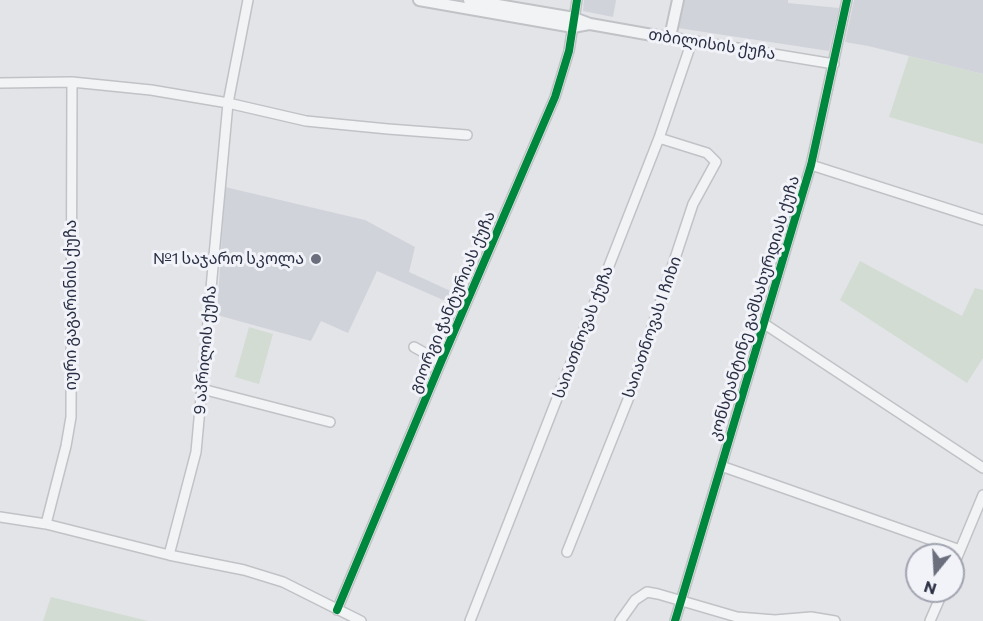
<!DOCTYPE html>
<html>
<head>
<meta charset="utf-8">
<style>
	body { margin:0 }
	#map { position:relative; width:983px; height:621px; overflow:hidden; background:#e3e4e8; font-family:Commissioner,sans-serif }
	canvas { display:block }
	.north { position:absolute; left:905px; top:543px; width:60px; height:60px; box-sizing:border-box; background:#f1f3f8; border:2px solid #a1a4b0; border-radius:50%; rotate:198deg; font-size:16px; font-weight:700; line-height:24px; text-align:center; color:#292e43 }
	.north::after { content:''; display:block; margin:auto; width:21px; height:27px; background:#6a6e7d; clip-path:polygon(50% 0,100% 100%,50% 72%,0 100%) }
</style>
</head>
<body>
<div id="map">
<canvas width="983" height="621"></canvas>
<div class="north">N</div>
</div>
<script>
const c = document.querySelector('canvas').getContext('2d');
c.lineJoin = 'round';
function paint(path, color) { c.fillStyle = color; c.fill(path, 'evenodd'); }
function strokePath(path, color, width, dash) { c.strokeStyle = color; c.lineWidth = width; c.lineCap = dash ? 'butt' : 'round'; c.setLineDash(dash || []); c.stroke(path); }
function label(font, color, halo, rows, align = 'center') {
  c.font = font + ' Commissioner,"Noto Sans Georgian",sans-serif'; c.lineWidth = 6; c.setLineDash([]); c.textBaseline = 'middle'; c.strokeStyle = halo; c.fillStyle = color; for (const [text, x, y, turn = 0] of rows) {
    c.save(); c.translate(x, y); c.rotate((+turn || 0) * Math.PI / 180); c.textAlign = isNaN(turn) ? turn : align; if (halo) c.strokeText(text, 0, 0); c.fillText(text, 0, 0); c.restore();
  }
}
const built = new Path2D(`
	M584 0H616L613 17 583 11Z
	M684 0H788V3L839 8 829 51 678 28Z
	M854 0H983V74L868 46 845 42Z
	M225 187 365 220 415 247 409 272 455 293 450 303 377 271 348 333 321 321 311 341 217 315Z`);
const green = new Path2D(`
	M909 56 983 74V144L889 117Z
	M860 261 962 316 975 288 983 290V358L967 383 840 300Z
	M249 327 273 334 259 384 235 377Z
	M51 597 148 621H43Z`);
const minor = new Path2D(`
	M670 37 834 64
	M0 83 72 82 151 90 228 103 306 121 388 129 467 135
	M811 165 983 220
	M763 323 983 468
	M414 347 441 362
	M202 389 330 422
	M721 466 960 550
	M0 517 46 524 169 555 244 570 283 582 361 621
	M46 524 66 446 71 417 72 82
	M567 552 629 397 693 204 716 162 707 153 659 138
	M169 555 196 452 228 103 248 0
	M953 567 983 495
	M337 610 441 362 555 97 569 51 577 0
	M470 621 659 138 692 41
	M620 621 635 600 647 592 658 594 737 617 775 620 811 617 835 621
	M675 621 811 165 847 0
	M930 621 943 591`);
const tertiary = new Path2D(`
	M419 0 573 27 589 24
	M469 0 574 18 590 24 669 38 670 37 678 0`);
const cycleway = new Path2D(`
	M337 610 441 362 555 97 569 51 577 0
	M675 621 811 165 847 0`);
const markers = [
	[316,259,6,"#6a6e7d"]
];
const streetNames = [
	["თბილისის ქუჩა",712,44,9],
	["გიორგი ჭანტურიას ქუჩა",452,302,-67],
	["იური გაგარინის ქუჩა",71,305,-90],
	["კონსტანტინე გამსახურდიას ქუჩა",754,308,-73],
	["საიათნოვას I ჩიხი",652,327,-71],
	["საიათნოვას ქუჩა",583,332,-69],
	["9 აპრილის ქუჩა",205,350,-85]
];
const poiNames = [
	["№1 საჯარო სკოლა",304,259]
];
paint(built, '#d1d3db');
paint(green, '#d2dcd3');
strokePath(minor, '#c1c2c6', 12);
strokePath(tertiary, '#c1c2c6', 14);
strokePath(minor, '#f2f3f5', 9);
strokePath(tertiary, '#f2f3f5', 10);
strokePath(cycleway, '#00873e', 8);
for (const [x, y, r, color] of markers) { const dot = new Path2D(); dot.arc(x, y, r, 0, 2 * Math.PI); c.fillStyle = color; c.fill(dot); strokePath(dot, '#f1f3f8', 2); }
label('16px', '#292e43', '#f1f3f8', streetNames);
label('16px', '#292e43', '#f1f3f8', poiNames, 'right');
</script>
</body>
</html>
